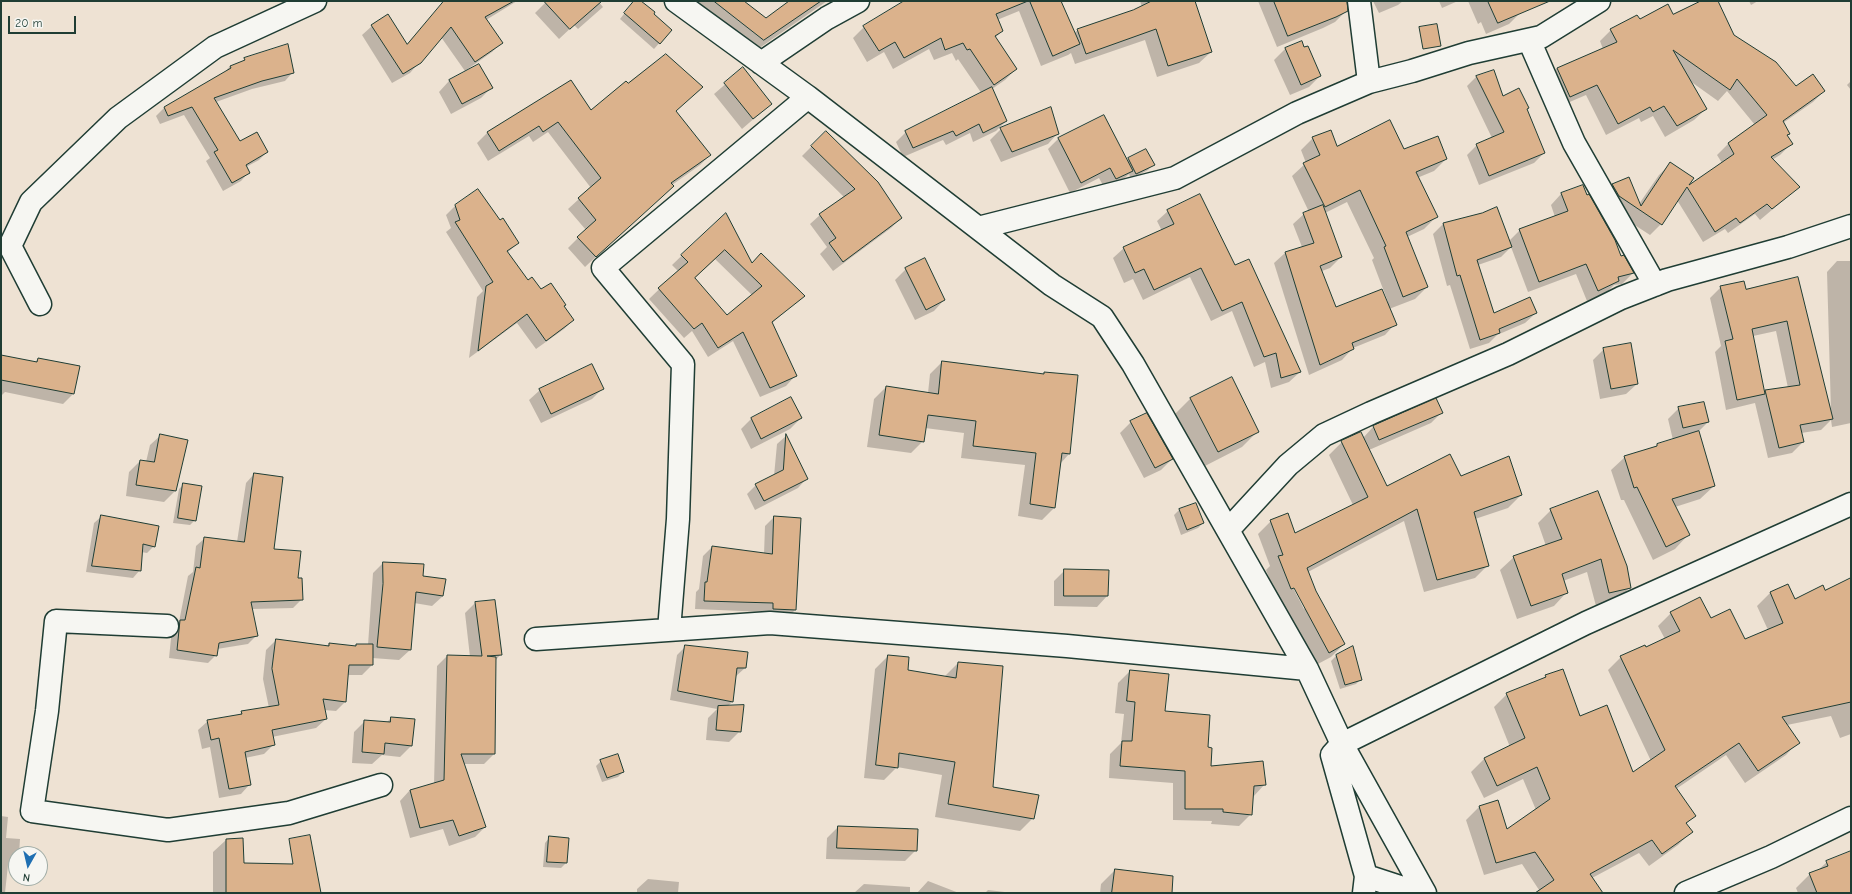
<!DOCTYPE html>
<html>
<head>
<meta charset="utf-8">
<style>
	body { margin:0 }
	#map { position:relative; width:1852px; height:894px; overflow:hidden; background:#eee2d3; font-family:"Comic Neue",sans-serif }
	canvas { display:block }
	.frame { position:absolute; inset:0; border:2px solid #1f3d34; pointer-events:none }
	.north { position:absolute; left:8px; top:846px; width:40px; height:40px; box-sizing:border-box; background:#f6f6f2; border:1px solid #a0aca6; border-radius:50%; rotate:188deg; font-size:11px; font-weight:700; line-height:16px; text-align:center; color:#1f3d34 }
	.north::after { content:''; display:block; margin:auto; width:14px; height:18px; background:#1f6fb2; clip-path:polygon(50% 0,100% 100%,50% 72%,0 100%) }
	.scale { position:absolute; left:8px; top:16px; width:68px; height:18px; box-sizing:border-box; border:2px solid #1f3d34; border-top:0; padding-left:5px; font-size:12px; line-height:14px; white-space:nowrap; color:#1f3d34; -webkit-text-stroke:3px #f6f6f2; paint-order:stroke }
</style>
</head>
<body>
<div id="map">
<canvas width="1852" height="894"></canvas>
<div class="frame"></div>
<div class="north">N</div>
<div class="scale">20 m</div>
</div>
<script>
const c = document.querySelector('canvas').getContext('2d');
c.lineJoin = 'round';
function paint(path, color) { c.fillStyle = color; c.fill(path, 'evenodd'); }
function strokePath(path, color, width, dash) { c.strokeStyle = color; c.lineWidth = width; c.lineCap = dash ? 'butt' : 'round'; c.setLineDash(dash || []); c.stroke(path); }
const shadow = new Path2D(`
	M446 1H517L486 20 502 42 492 52 465 71 441 37 410 73 392 83 362 35 372 26 405 48Z
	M547 1H598L603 7 578 29 574 25 559 39 535 13Z
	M634 1H640L671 30 654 49 620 19Z
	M678 1H743L766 19 790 1H827L748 56Z
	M906 1H1060L1074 33 1078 30 1142 7 1140 1H1194L1211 52 1199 63 1157 77 1145 40 1075 64 1071 53 1068 55 1041 66 1019 11 997 20 1002 31 995 38 1016 69 1005 80 992 89 1006 121 996 131 973 142 970 133 946 145 943 140 903 157 896 142 906 132 982 94 958 59 956 61 952 53 934 60 929 49 893 69 884 52 867 62 853 38 864 27Z
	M1258 1H1347V10L1335 22 1323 28 1277 47Z
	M1373 1H1403L1398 5 1379 13Z
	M1439 1H1458L1442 8Z
	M1468 1H1522L1520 13 1509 24 1486 34 1481 22 1478 24Z
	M1703 1H1717L1733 36 1795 88 1824 91 1813 102 1783 123 1789 133 1786 136 1791 144 1780 155 1772 160 1799 187 1760 220 1755 214 1728 233 1725 229 1703 242 1677 200 1661 224 1650 235 1607 207 1601 196 1613 185 1628 179 1639 204 1659 175 1670 164 1686 189 1722 163 1717 155 1728 144 1755 125 1727 91 1718 101 1690 81 1706 109 1694 120 1665 137 1653 116 1641 122 1639 118 1606 135 1586 95 1558 107 1546 80 1557 68 1603 49 1600 41 1611 30 1639 21 1673 15Z
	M1749 1H1758L1751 5Z
	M1301 42 1320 76 1309 87 1290 95 1274 60 1285 49Z
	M245 59 293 72 285 81 252 89 216 102 240 143 267 152 259 160 246 167 249 172 241 181 223 191 206 161 210 158 184 115 160 124 156 116 164 108 224 73 230 66 241 63Z
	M479 65 492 87 481 98 451 114 439 92 449 81Z
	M743 69 771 104 742 129 714 94Z
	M1476 77 1502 97 1526 110 1544 153 1534 163 1479 185 1467 155 1477 145 1492 138 1467 86Z
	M1851 81V90L1847 85Z
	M591 111 710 155 700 165 672 185 585 267 568 248 586 230 568 209 591 188 548 132 533 142 529 136 488 161 477 143 488 132Z
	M1001 129 1058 133 1048 144 1001 162 990 140Z
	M826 132 901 218 891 228 833 271 820 254 827 247 810 224 820 215 844 197 802 156Z
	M1059 138 1126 161 1129 159 1153 164 1148 170 1131 179 1129 174 1121 181 1105 189 1099 178 1070 193 1048 149Z
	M1313 138 1337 147 1404 150 1446 159 1434 171 1417 178 1436 217 1424 229 1407 237 1427 287 1415 299 1389 309 1395 324 1385 335 1353 348 1342 360 1309 375 1274 263 1285 253 1302 247 1293 224 1304 214 1309 212 1292 176 1306 163 1301 150ZM1347 202 1374 258 1372 260 1388 302 1386 303 1335 308 1322 271 1330 268 1341 257 1325 213Z
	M1582 186 1621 257 1633 273 1622 284 1614 285 1607 292 1587 301 1576 274 1528 292 1511 247 1501 257 1478 265 1493 314 1536 313 1525 323 1497 335 1489 343 1470 349 1450 285 1447 286 1433 234 1444 223 1509 241 1520 230 1555 217 1551 205 1561 194Z
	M455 206 500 222 518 243 507 253 528 281 563 307 573 320 564 329 536 349 517 323 469 358 477 297 483 291 446 232 451 228 446 215Z
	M1168 211 1234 267 1300 372 1289 382 1271 388 1265 362 1254 367 1232 311 1211 321 1190 277 1143 300 1133 279 1124 283 1113 258 1124 248 1162 231 1157 221Z
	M725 214 752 264 803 296 771 324 795 376 786 386 760 397 733 341 708 357 692 331 684 338 649 299 678 271 672 265ZM715 259 752 295 727 316 694 279Z
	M1837 261H1851V423L1832 427 1831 420 1821 430 1801 433 1803 442 1792 453 1768 458 1755 403 1726 410 1715 352 1721 346 1710 298 1721 287 1745 290 1798 278 1831 412 1827 272ZM1776 331 1788 388 1764 393 1753 336Z
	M906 269 944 300 934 311 915 320 895 280Z
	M1604 349 1637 384 1626 394 1600 399 1593 360Z
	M1 356 35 362 38 359 78 367 73 394 63 404 5 392 1 396Z
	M942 362 1042 375 1044 373 1069 454 1060 464 1054 508 1042 520 1018 516 1025 465 961 458 964 433 925 428 923 441 911 453 867 447 874 399 886 387 928 393 930 374Z
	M1231 378 1258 431 1242 447 1201 468 1174 415 1190 399Z
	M603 388 592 399 541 423 529 400 540 390Z
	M1679 408 1708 422 1698 432 1714 486 1700 499 1675 507 1688 535 1675 549 1653 560 1624 500H1621L1611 470 1625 457 1673 440 1668 419Z
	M1441 413 1431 423 1369 450 1386 487 1461 478 1521 495 1508 508 1475 519 1488 565 1475 578 1424 592 1404 521 1308 572 1315 591 1344 644 1331 657 1316 665 1281 600 1278 601 1266 570 1270 566 1258 534 1271 521 1294 534 1353 505 1329 455 1342 442 1363 438 1373 427ZM1292 583 1305 608 1304 609 1291 584Z
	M801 418 790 429 751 449 741 429 751 419Z
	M1131 422 1172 459 1161 470 1144 478 1120 433Z
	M161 435 187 441 175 491 164 502 126 496 129 472 140 461 146 462 150 445Z
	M786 436 807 478 798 488 755 510 747 494 756 485 774 476 777 444Z
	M254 474 272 550 297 579 302 599 293 608 252 609 256 636 248 644 217 649 216 655 208 663 169 658 172 629 179 622 188 576 193 572 196 546 205 538 237 542 246 483Z
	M184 484 195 520 190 525 173 523 179 489Z
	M1196 504 1203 523 1198 528 1181 535 1174 515 1179 510Z
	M1551 510 1630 587 1617 601 1596 606 1587 572 1563 581 1567 592 1554 606 1517 619 1500 570 1514 557 1546 546 1538 523Z
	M102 516 154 546 147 553 141 552 140 570 133 578 86 572 94 523Z
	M774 517 795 610 786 619 764 617 765 612 695 609 696 592 699 589 703 556 712 547 764 554 765 526Z
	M383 563 422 577 443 596 432 606 414 603 410 650 399 660 372 658V665L362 675H348L345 702 336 711 324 710 326 719 316 728 272 737 274 744 264 754 245 758 250 784 241 794 219 798 210 747 202 749 198 730 208 721 239 715 242 712 269 708 263 679 266 650 276 640 326 647 329 644 354 647 356 645H368L373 573Z
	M1065 570 1107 596 1097 607 1054 606V581Z
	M1851 579V734L1840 738 1831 716 1787 725 1798 742 1786 755 1745 783 1726 755 1676 789 1695 815 1686 824 1691 832 1678 845 1649 866 1639 853 1592 878 1593 893H1541L1522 864 1484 875 1466 820 1479 807 1506 830 1536 810 1523 779 1484 798 1471 772 1484 759 1510 747 1494 707 1507 694 1541 680 1546 676 1579 717 1633 774 1651 761 1608 670 1621 657 1646 648 1665 639 1658 626 1671 613 1710 620 1744 640 1768 630 1757 606 1770 593 1788 586 1794 600 1825 592Z
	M475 603 501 654 495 661 494 754 484 764H464L485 827 475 837 449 846 443 829 410 838 400 801 410 790 434 784 437 666 447 656 470 657 465 613Z
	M686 646 747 653 745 668 735 677 732 702 727 707 740 731 729 742 706 740 708 718 717 709 670 700 677 655Z
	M888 656 907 671 944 677 958 663 992 788 1033 818 1020 831 935 817 942 775 897 767 884 780 864 778 875 669Z
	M1336 656 1361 679 1356 684 1340 689 1331 661Z
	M1130 671 1164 712 1207 748 1210 768 1265 784 1253 797 1251 814 1239 826 1211 824 1212 821 1173 820V783L1109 778 1110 754 1121 743 1124 714 1115 713 1118 683Z
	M391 718 414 720 411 746 400 757 382 755 372 764 352 763 354 732 364 722 386 723Z
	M601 761 623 772 618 777 602 782 596 766Z
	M1 816 8 817 6 838 20 839 19 854H16V858L8 865 5 893H1Z
	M838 827 917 830 916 850 905 861 826 859 827 838Z
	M550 837 566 863 561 868 543 867 545 843Z
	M242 839 243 864 297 893H213V852L226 840Z
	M1851 855V893H1798L1796 888 1810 874 1817 871 1827 862Z
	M1115 870 1171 892 1180 893H1100L1101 884Z
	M648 879 679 882 678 893H637V889Z
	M928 881 959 893H917Z
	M864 884 910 887V893H854Z
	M988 890 1013 893H985Z`);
const building = new Path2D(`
	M444 1H514L485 17 503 43 475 62 451 27 421 63 403 74 371 25 388 14 407 44Z
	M544 1H602L570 29Z
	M634 1H641L655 12 654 14 672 30 660 44 624 13Z
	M714 1H744L766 18 789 1H821L764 40Z
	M904 1H1028L996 14 1003 31 995 36 1017 69 994 85 970 49 967 50 963 43 945 50 941 38 904 58 895 42 879 51 863 26Z
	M1030 1H1061L1080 44 1053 56Z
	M1152 1H1195L1212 52 1168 66 1156 29 1086 54 1077 29 1133 10Z
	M1274 1H1347L1348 11 1336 17 1288 36Z
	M1488 1H1550L1498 23Z
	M1701 1H1718L1734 35 1776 62 1796 86 1813 74 1825 91 1783 121 1790 134 1787 135 1793 144 1771 157 1800 187 1772 209 1767 204 1740 223 1736 218 1715 232 1687 187 1662 225 1619 196 1612 184 1629 177 1641 206 1670 162 1694 178 1689 185 1734 154 1728 143 1767 115 1737 79 1730 90 1673 50 1707 109 1677 126 1664 106 1653 112 1650 107 1618 124 1597 85 1570 97 1557 68 1617 42 1610 29 1637 15 1640 19 1668 4 1673 14Z
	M1437 24 1441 46 1423 49 1419 27Z
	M1302 41 1304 47 1308 46 1321 76 1301 85 1285 48Z
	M288 44 294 73 262 81 214 98 240 141 257 132 268 152 246 165 250 173 232 183 214 152 218 150 192 107 168 116 164 107 231 68 230 66 245 60 244 58Z
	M666 54 703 87 676 111 711 155 671 183 674 186 596 257 577 237 596 220 578 198 601 178 558 122 543 132 539 126 499 151 487 132 571 80 591 110 626 81 628 83Z
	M479 64 493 88 462 104 449 80Z
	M743 67 772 104 753 119 724 83Z
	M1494 70 1503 96 1519 88 1529 108 1527 109 1545 153 1489 176 1476 144 1504 132 1476 76Z
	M992 87 1007 121 983 133 979 124 956 136 953 131 913 148 905 131Z
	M1051 107 1059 134 1012 152 1000 128Z
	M1104 115 1133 171 1116 179 1110 168 1081 183 1058 138Z
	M1390 120 1404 149 1438 136 1447 159 1416 172 1438 217 1406 232 1428 287 1403 297 1384 247 1386 246 1360 190 1325 207 1303 163 1320 155 1312 137 1331 130 1337 146Z
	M826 131 878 182 902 218 843 262 829 243 836 238 819 214 855 189 811 146Z
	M1146 149 1155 165 1136 174 1128 158Z
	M1583 185 1587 195 1589 194 1615 240 1621 256 1624 255 1634 273 1618 277 1619 281 1598 291 1586 264 1539 282 1519 229 1568 211 1561 193Z
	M478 189 500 220 503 218 519 243 507 251 528 280 532 277 541 289 551 283 566 305 564 306 574 320 546 341 527 314 478 351 486 286 493 282 455 222 460 220 455 205Z
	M1200 194 1235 265 1249 259 1301 372 1281 378 1276 353 1264 357 1242 302 1222 311 1201 268 1154 290 1144 269 1135 273 1123 247 1174 224 1167 210Z
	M1323 205 1342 257 1320 266 1336 307 1382 289 1397 325 1352 343 1354 349 1320 365 1285 252 1314 243 1303 213Z
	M1497 207 1512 247 1477 260 1494 313 1530 297 1537 313 1499 329 1500 333 1480 340 1460 275 1457 276 1443 223 1482 213Z
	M726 213 752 263 761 253 805 296 772 322 797 376 770 388 743 332 718 348 702 323 694 329 658 288 688 262 681 255ZM725 250 762 286 727 315 695 278Z
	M925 258 945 300 926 310 905 268Z
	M1798 277 1833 419 1800 425 1804 442 1779 448 1765 390 1800 385 1787 321 1752 329 1765 394 1737 400 1725 341 1733 339 1720 286 1744 281 1746 289Z
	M1631 343 1638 384 1611 389 1603 348Z
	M1 355 37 362 38 358 80 366 74 394 1 380Z
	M942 361 1044 374V372L1078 375 1070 454 1062 453 1055 508 1030 504 1036 453 973 446 976 421 928 415 924 442 879 435 886 386 938 394Z
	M592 364 604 389 551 414 539 389Z
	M1232 377 1259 432 1218 452 1190 398Z
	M791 397 802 418 761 439 751 418Z
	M1436 398 1443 413 1379 440 1373 426Z
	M1704 402 1709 422 1683 428 1678 407Z
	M1147 413 1173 459 1155 468 1130 421Z
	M1699 431 1715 486 1672 499 1690 535 1666 547 1637 487 1634 488 1624 456 1657 446V444Z
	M1361 432 1387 486 1450 454 1461 476 1509 456 1522 495 1474 512 1489 566 1437 580 1417 509 1307 568 1316 591 1345 644 1329 653 1294 588 1291 589 1278 556 1283 555 1270 520 1288 513 1295 533 1368 497 1341 441Z
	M160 434 188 440 176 491 136 485 140 460 154 462Z
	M786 434 808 479 764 501 755 484 783 470Z
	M254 473 283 477 274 549 301 551 298 578H302L303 600 251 602 258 636 219 643 217 656 177 650 180 620H185L196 567 200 568 204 537 244 542Z
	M183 483 202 486 196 521 178 518Z
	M1598 491 1627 566 1631 588 1609 593 1601 559 1562 574 1568 593 1531 606 1513 556 1562 539 1550 509Z
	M1196 503 1204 523 1187 530 1179 509Z
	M101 515 159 526 155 547 143 544 141 571 92 566Z
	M774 516 801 518 796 610 773 609V603L704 601 705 582H707L712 546 772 554Z
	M383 562 424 564 423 576 446 579 443 596 416 592 411 650 377 647 383 584Z
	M1064 569 1109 570 1108 596H1064Z
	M1851 578V702L1782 717 1800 743 1758 771 1739 743 1675 786 1696 816 1686 823 1693 832 1662 854 1652 840 1590 874 1603 893H1535L1554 880 1535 852 1496 863 1479 806 1498 800 1507 829 1550 799 1537 767 1497 786 1484 758 1525 738 1506 693 1546 677 1545 675 1563 669 1580 716 1607 705 1633 772 1665 750 1620 656 1645 645 1646 647 1680 631 1670 612 1700 597 1711 618 1730 609 1745 639 1783 623 1770 592 1788 584 1795 599 1823 585 1825 590Z
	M495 600 502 655 487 656 496 657 495 754H461L486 827 459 836 453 820 420 828 410 790 444 780 447 655 482 656 475 602Z
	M276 639 329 646V643L356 646V644H373V665H349L346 702 323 699 327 719 272 730 275 745 245 752 251 785 229 789 219 738 211 740 207 720 242 714 241 711 279 705 272 669Z
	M685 645 748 652 746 668H737L733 702 678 691Z
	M1353 646 1362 680 1345 685 1336 655Z
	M888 655 909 657 908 670 956 678 958 662 1003 666 993 787 1039 795 1034 819 948 804 955 762 899 753 898 768 876 765Z
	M1130 670 1169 674 1165 711 1210 715 1208 747 1212 748 1211 766 1263 761 1266 785 1254 786 1252 815 1223 812V809H1185V771L1120 766 1122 741H1132L1135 702 1127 701Z
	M744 705 741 732 716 730 718 706Z
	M391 717 415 719 412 746 385 743 384 754 362 752 364 720 390 722Z
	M618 754 624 772 607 778 600 760Z
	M838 826 918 829 917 851 837 848Z
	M310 835 321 893H226V839L243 838 244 863 293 864 289 839Z
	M549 836 569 838 567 863 547 862Z
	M1851 851V893H1817L1809 873 1828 866 1826 861Z
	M1115 869 1173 876 1172 893H1112Z`);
const minor = new Path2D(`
	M676 1 808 97 1052 285 1102 317 1133 364 1307 669 1342 744 1425 893
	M1359 1 1369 82
	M1529 40 1574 143 1655 285
	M761 63 827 18 858 1
	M978 228 1175 178 1297 113 1369 82 1412 71 1469 53 1541 37 1599 1
	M40 304 10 246 31 202 118 118 215 47 315 1
	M1228 530 1288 465 1324 435 1371 413 1508 354 1621 298 1667 280 1788 247 1851 226
	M167 626 56 621 47 711 32 811 168 830 289 813 381 785
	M669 630 678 519 683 364 603 268 808 97
	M536 639 770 623 1067 646 1307 669
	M1366 876 1418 893
	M1364 893 1366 876 1332 755 1342 744 1586 623 1851 504
	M1686 893 1771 857 1851 818`);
paint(shadow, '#0003');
paint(building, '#dbb28c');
strokePath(building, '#1f3d34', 1);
strokePath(minor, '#1f3d34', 25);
strokePath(minor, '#f6f6f2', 22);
</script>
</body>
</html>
